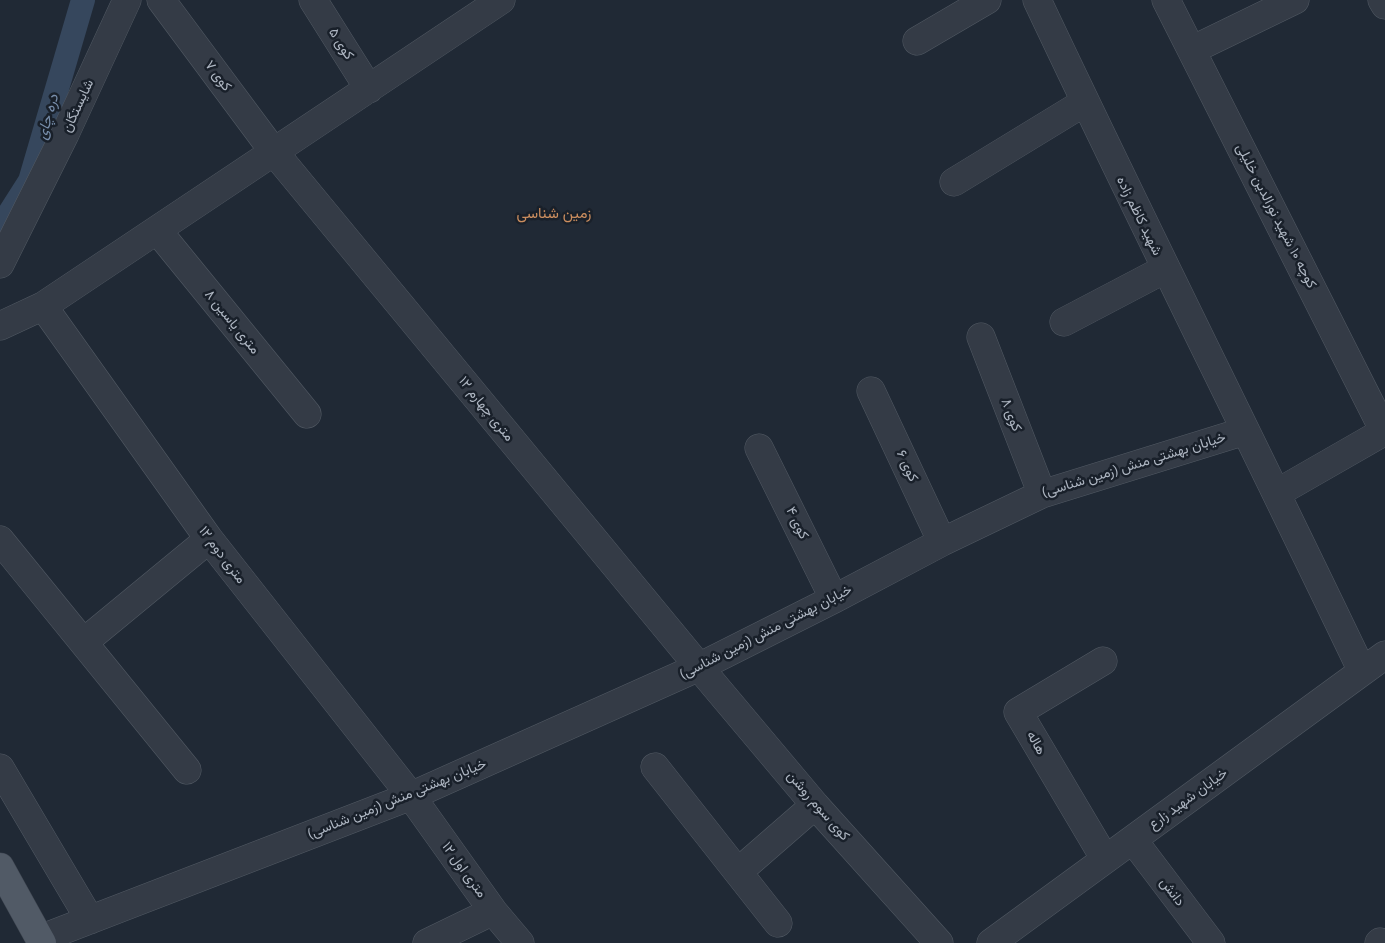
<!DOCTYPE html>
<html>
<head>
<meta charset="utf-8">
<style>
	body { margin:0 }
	canvas { display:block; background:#202935 }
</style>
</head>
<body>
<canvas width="1385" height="943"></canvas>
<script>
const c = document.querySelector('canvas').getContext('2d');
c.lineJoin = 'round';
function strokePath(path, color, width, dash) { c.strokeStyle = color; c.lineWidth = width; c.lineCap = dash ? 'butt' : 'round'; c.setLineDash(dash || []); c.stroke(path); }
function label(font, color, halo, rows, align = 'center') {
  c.font = font + ' "Open Sans",Vazirmatn,sans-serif'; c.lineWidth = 5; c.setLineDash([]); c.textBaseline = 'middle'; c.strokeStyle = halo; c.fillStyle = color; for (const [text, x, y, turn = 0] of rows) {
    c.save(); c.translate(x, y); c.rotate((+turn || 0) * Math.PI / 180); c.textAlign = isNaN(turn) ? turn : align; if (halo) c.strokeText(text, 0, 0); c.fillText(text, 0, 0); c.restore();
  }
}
const canal = new Path2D(`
	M0 228 30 181 83 0`);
const minor = new Path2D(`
	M161 0 274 152 699 667 815 805 939 943
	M313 0 369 89
	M1037 0C1143 225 1255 447 1362 671
	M1166 0 1385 433
	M1382 0 1385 5
	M917 41 987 0
	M1192 50 1295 0
	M954 182 1085 102
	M157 230 307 414
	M0 264 65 134 127 0
	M43 306 209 539 411 796 493 911 520 943
	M1064 322 1165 269
	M0 326 43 306 501 0
	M981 337 1042 494
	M871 391 942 542
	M759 448 834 599
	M1277 493 1385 431
	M0 540 187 770
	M84 642 209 539
	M1103 661 1018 712 1105 859
	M655 767 778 923
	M0 768 90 920
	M1133 840 1211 943
	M738 872 815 805
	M40 939 411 796 699 667 834 599 942 542 1042 494 1245 431
	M427 943 493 911
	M991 943 1385 655
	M1379 943 1380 942`);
const major = new Path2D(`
	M0 867 42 943`);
const streetNames = [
	["کوی ۵",341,44,58],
	["کوی ۷",218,76,53],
	["شایستگان",78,106,-65],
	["شهید کاظم زاده",1139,216,64],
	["کوچه ۱۰ شهید نورالدین خلیلی",1276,216,63],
	["۸ متری یاسین",232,322,51],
	["۱۲ متری چهارم",486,409,51],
	["کوی ۸",1011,415,69],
	["خیابان بهشتی منش (زمین شناسی)",1134,465,-17],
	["کوی ۶",907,466,65],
	["کوی ۴",797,523,64],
	["۱۲ متری دوم",222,555,53],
	["خیابان بهشتی منش (زمین شناسی)",766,632,-27],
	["هاله",1036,743,60],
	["خیابان بهشتی منش (زمین شناسی)",397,799,-22],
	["خیابان شهید زارع",1188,799,-36],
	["کوی سوم روشن",818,806,49],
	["۱۲ متری اول",464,870,54],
	["دانش",1172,892,53]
];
const waterNames = [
	["دره چای",48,117,-74]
];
const neighbourhoodNames = [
	["زمین شناسی",554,214]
];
strokePath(canal, '#36475d', 24);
strokePath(minor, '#515963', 29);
strokePath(major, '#3d444f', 29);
strokePath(minor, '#343b46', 28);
strokePath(major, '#515a66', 28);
label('14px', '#aeb6c2', '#19202a', streetNames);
label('italic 15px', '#778daa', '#19202a', waterNames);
label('15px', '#cc8e5f', '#19202a', neighbourhoodNames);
</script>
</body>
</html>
